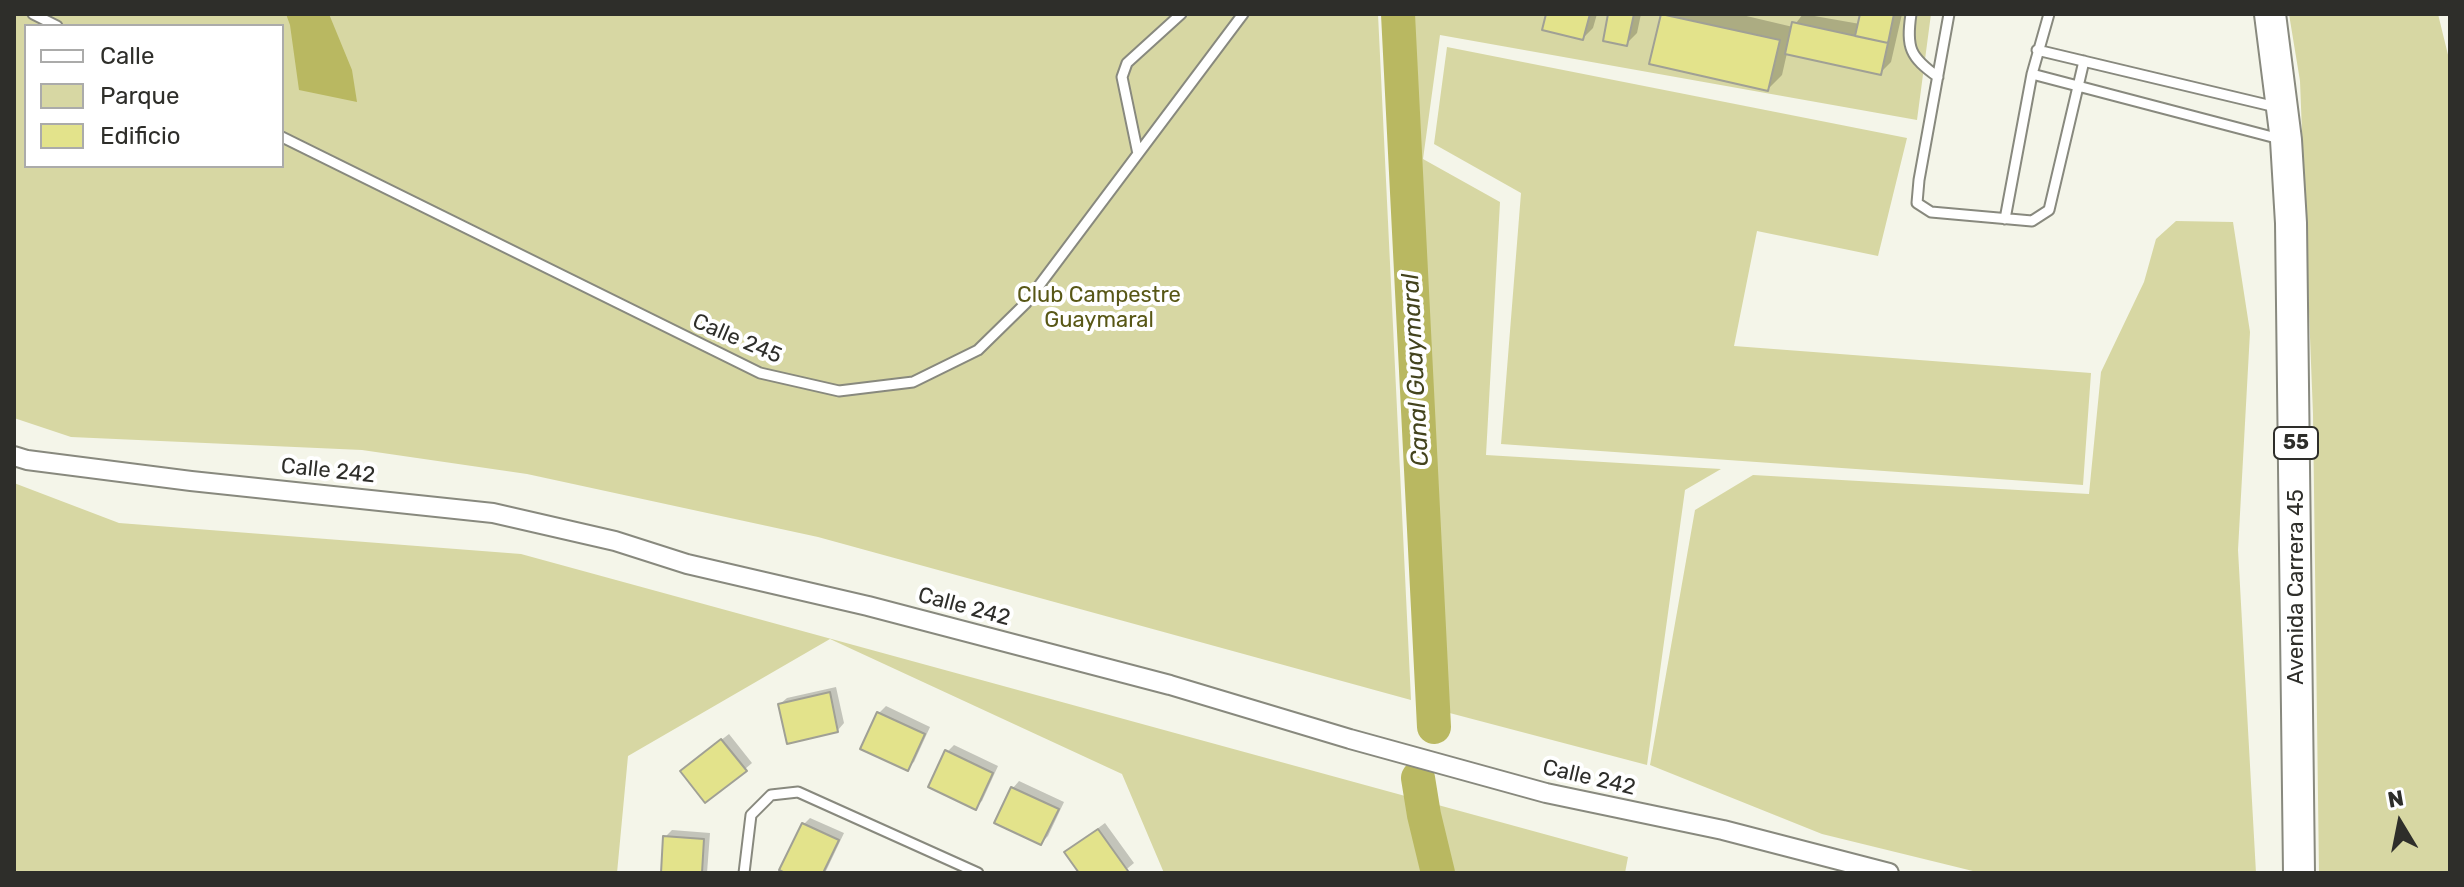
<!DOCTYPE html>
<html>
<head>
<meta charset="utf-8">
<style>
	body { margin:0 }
	#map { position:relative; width:2464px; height:887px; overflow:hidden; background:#f4f5e9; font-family:Rubik,sans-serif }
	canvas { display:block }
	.frame { position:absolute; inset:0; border:16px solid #2e2e2a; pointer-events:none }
	.legend { position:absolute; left:24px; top:24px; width:260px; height:144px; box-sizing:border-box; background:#fff; border:2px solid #ababaa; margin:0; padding:10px 14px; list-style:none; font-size:24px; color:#2e2e2a }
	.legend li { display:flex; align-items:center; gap:16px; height:40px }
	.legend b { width:40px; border:2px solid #ababaa }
	.north { position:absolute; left:2360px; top:783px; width:80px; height:80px; -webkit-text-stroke:6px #fff; paint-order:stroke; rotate:350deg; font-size:22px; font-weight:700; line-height:32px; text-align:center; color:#2e2e2a }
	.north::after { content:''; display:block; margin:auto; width:28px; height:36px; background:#2e2e2a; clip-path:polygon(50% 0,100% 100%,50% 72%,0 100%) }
</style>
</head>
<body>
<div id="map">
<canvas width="2464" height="887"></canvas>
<div class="frame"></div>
<ul class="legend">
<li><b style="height:10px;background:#fff"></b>Calle</li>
<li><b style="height:22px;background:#d7d7a3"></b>Parque</li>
<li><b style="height:22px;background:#e3e38b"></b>Edificio</li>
</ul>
<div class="north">N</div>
</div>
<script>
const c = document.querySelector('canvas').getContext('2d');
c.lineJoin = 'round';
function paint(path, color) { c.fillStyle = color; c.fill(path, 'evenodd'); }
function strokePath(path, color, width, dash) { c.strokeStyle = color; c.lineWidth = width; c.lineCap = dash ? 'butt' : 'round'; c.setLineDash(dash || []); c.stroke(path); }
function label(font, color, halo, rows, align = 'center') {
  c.font = font + ' Rubik,sans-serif'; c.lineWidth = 8; c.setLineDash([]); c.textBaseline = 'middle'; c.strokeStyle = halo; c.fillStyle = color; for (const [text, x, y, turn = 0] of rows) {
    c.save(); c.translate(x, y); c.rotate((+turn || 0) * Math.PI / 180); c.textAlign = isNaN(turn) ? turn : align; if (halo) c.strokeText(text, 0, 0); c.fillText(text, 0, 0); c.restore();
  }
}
const green = new Path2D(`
	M14 14H1378L1411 700 818 537 527 474 362 450 71 437 14 418ZM26 26H282V166H26Z
	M1398 14H1931L1917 120 1440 35 1423 159 1500 202 1486 455 1721 469 1685 490 1647 765 1423 706Z
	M2289 14H2438L2450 63V873H2319L2313 414 2300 81Z
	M1447 47 1907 138 1878 256 1757 231 1734 346 2091 373 2083 485 1501 444 1521 193 1434 144Z
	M2176 221 2233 222 2250 332 2238 550 2256 873H1981L1822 834 1650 765 1695 510 1753 475 2089 494 2101 372 2144 282 2156 239Z
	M14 483 119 523 521 554 1628 857 1625 873H1164L1122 774 830 639 628 756 617 873H14Z`);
const water = new Path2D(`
	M286 14H329L352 70 357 102 299 90 290 25Z`);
const shadow = new Path2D(`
	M1548 14H1597L1593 28 1583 38Z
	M1610 14H1641L1637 33 1626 44Z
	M1663 14H1738L1793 27 1803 14 1860 24 1862 14H1902L1891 62 1880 73 1787 53 1782 75 1768 89 1651 62Z
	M836 687 844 723 838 730 780 704 787 698Z
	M886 706 930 727 914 762 907 768 863 748 879 713Z
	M729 734 752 763 745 769 689 765Z
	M954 745 998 766 982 801 975 807 947 752Z
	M1019 781 1064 802 1048 836 1041 843 996 822 1013 788Z
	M810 818 844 833 825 873H789L804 824Z
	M1105 823 1134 863 1122 873H1082L1074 846Z
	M672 830 710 833 707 873H663L665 837Z`);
const river = new Path2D(`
	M1398 14 1434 727
	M1418 778 1424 815 1438 873`);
const building = new Path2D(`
	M1546 14H1590L1583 40 1542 30Z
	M1608 14H1634L1627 46 1603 41Z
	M1661 14 1780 40 1768 91 1649 64Z
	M1860 14H1894L1888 43 1855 36Z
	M1792 22 1888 43 1881 75 1785 54Z
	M830 692 838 732 787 744 778 704Z
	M877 712 925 734 908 771 860 749Z
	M721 739 747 771 705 803 680 771Z
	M945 750 993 773 976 810 928 787Z
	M1011 787 1059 809 1041 845 994 823Z
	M802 823 839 840 823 873H785L779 870Z
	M1098 829 1128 871 1126 873H1079L1064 852Z
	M663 836 704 839 702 873H661Z`);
const service = new Path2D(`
	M33 14 57 26
	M1911 14C1906 48 1910 57 1938 77
	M1949 14 1919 180 1917 203 1931 212 2032 221 2049 210 2084 61
	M2037 50 2276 107
	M2032 74 2280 139
	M282 137 760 373 839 391 913 382 978 350 1026 303 1243 14
	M1138 154 1122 77 1127 63 1181 14
	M2005 219 2032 74 2049 14
	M744 873 751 815 771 795 798 792 978 873`);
const minor = new Path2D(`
	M14 456 27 460 191 481 493 513 615 541 687 564 868 606 1170 685 1350 739 1546 793 1723 830 1889 873`);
const trunk = new Path2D(`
	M2270 14 2286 140 2291 223 2299 873`);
const shields = [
	[2296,443,44]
];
const shieldNames = [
	["55",2296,443]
];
const parkNames = [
	["Club Campestre",1099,296],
	["Guaymaral",1099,321]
];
const streetNames = [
	["Calle 245",737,339,23],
	["Calle 242",328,471,6],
	["Avenida Carrera 45",2297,587,-90],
	["Calle 242",964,607,15],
	["Calle 242",1589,778,13]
];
const waterNames = [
	["Canal Guaymaral",1416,370,-93]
];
paint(green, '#d7d7a3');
paint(water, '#b9b861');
paint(shadow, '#0003');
strokePath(river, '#b9b861', 34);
paint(building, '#e3e38b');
strokePath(building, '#a0a095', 2);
strokePath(service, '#88897e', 13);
strokePath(minor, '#88897e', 22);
strokePath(trunk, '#88897e', 34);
strokePath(service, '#fff', 9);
strokePath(minor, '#fff', 18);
strokePath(trunk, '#fff', 30);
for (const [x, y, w] of shields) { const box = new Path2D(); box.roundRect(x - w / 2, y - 16, w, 32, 6); c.fillStyle = '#fff'; c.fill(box); strokePath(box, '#2e2e2a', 2); }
label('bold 20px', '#2e2e2a', null, shieldNames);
label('22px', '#585716', '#fff', parkNames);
label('22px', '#2e2e2a', '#fff', streetNames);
label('italic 24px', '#43431d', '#fff', waterNames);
</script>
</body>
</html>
